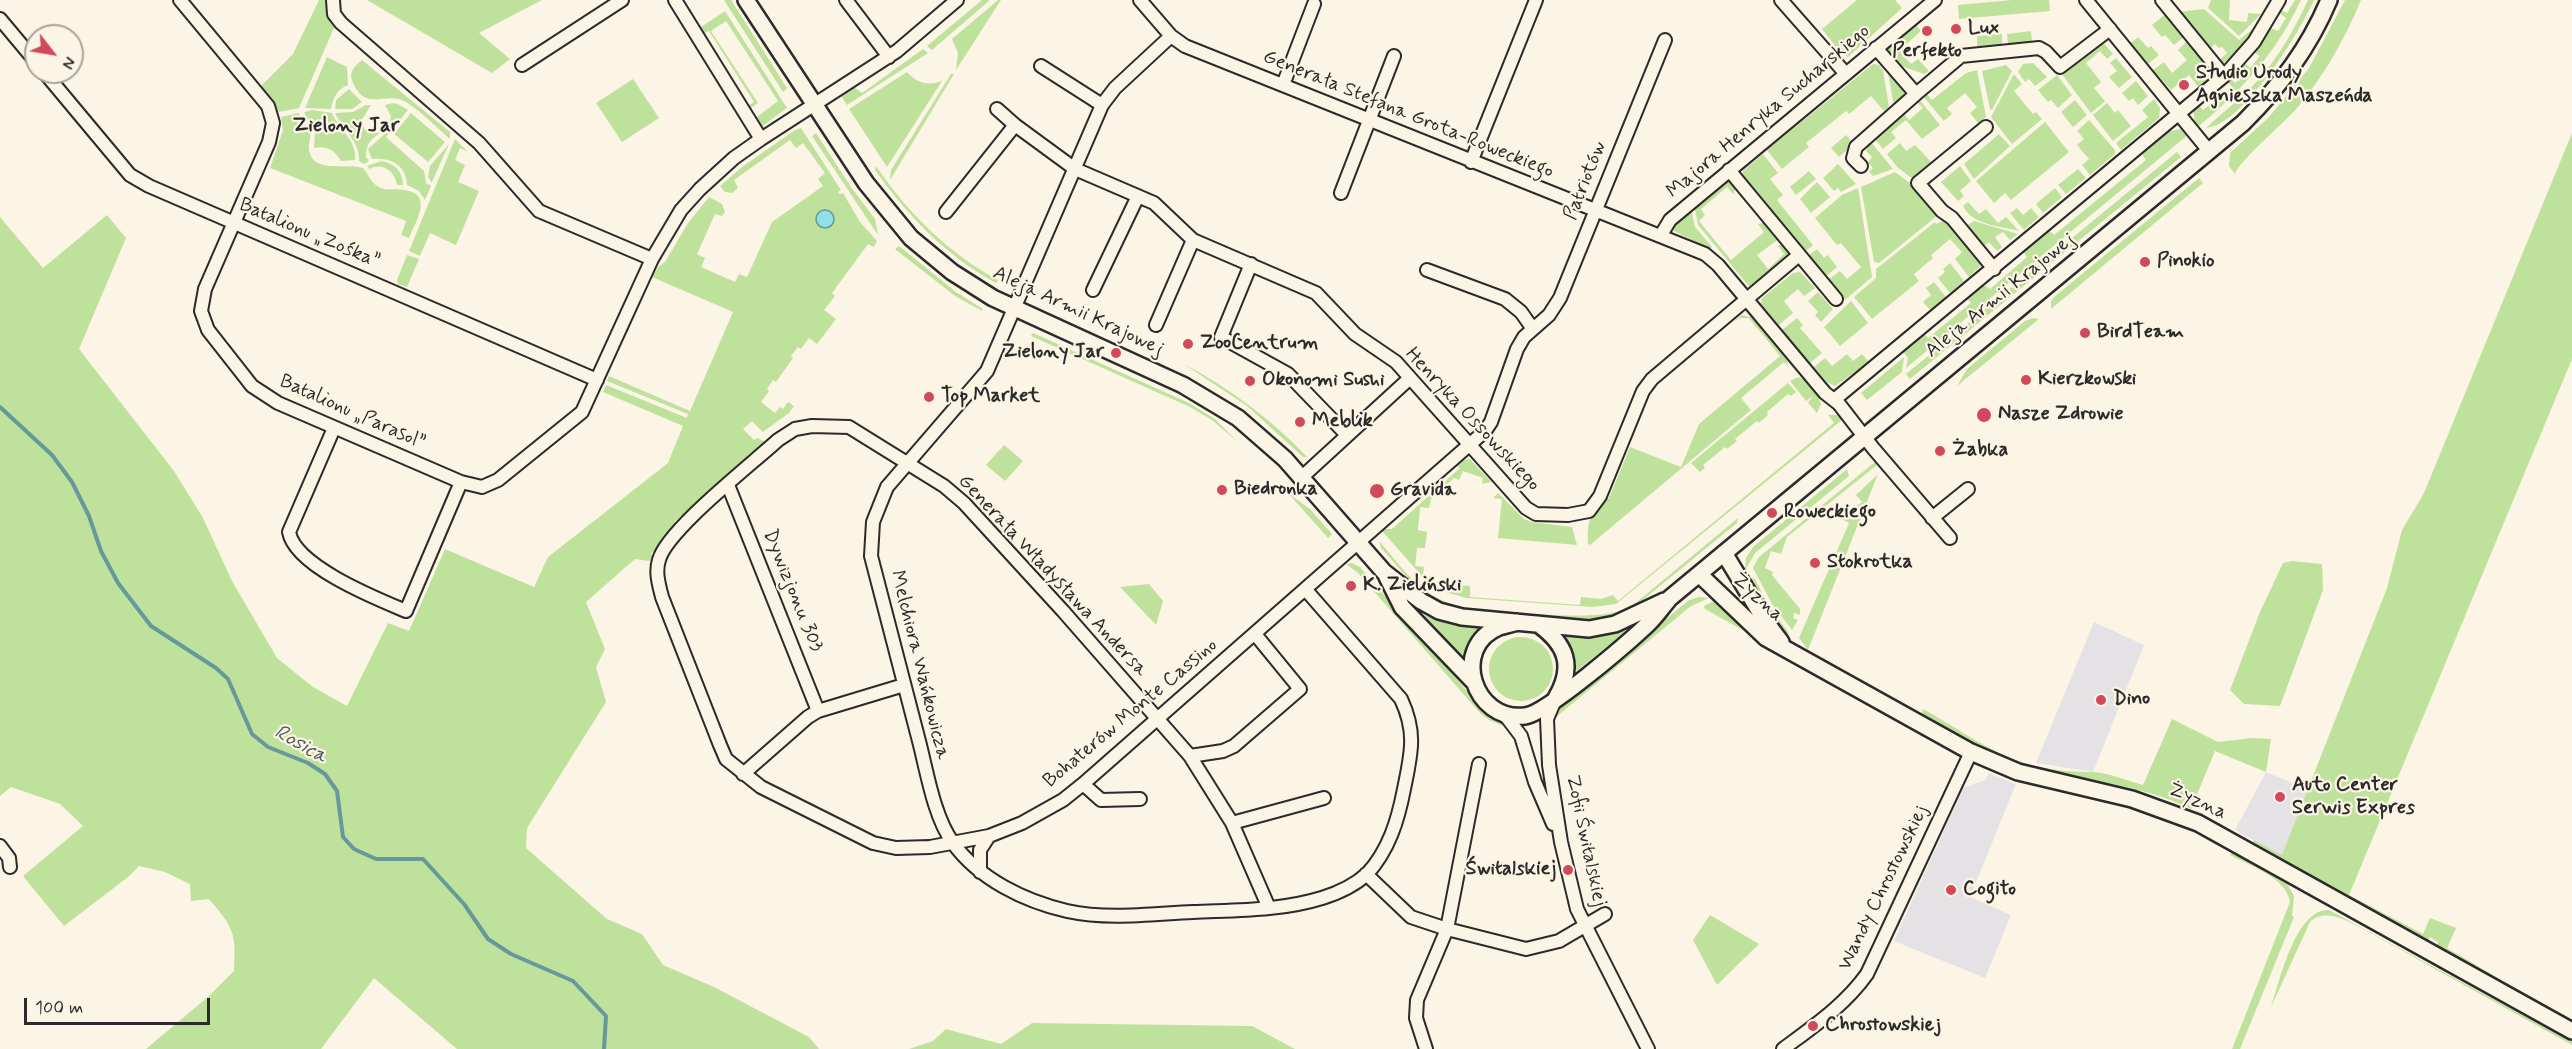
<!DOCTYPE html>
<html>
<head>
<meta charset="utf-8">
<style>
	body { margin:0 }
	#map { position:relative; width:2572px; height:1049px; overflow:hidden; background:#fcf5e5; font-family:Mynerve,sans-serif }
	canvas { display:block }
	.north { position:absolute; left:24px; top:24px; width:60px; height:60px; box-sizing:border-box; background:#fcf5e5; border:2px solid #a8a49b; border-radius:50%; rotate:121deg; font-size:16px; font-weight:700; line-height:24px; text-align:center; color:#2b2b2b }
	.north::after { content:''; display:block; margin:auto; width:21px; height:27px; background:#d1495b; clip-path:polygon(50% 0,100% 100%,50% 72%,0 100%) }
	.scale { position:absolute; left:24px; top:998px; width:186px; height:27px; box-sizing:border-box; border:3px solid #2b2b2b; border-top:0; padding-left:8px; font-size:18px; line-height:21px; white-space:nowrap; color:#2b2b2b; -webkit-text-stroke:4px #fcf5e5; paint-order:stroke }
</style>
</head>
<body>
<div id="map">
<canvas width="2572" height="1049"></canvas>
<div class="north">N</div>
<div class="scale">100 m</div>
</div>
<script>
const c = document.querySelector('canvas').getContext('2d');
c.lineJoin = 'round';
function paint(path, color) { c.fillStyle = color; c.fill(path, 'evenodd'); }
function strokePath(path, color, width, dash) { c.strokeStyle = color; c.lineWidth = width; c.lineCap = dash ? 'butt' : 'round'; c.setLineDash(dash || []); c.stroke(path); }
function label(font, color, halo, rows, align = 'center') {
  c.font = font + ' Mynerve,sans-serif'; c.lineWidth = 4.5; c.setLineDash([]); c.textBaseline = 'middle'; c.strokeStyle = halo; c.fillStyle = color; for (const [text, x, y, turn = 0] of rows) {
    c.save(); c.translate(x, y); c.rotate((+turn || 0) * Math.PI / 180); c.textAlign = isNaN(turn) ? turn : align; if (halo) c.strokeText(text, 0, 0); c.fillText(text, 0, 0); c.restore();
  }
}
const built = new Path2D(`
	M2094 622 2144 645 2093 772 2036 763Z
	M2266 772 2309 790 2282 856 2235 830Z
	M1989 773 2016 784 1970 897 2011 915 1985 978 1894 941 1963 788 1985 780Z`);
const green = new Path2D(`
	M319 0H327L326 14 334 28 299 108 279 112 261 86 293 54Z
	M367 0H542L479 33 510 59 492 73Z
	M724 0H731L787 88 783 92Z
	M982 0H990L932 50 927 46Z
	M998 0H1001L956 70 958 53 952 39Z
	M1857 0H1895L1902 8 1848 57 1840 52 1822 29Z
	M2012 0H2049L2050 11 1959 19 1958 5Z
	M2211 0H2230L2229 20 2247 22 2248 13 2261 14 2239 36 2208 8Z
	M2295 0H2301C2277 52 2242 90 2199 126L2195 123 2193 110 2197 103 2203 110 2215 101 2210 94 2213 91 2220 98 2232 87 2226 80 2229 77 2235 83 2246 72 2240 66 2244 62 2250 68 2260 56 2254 52 2271 28 2278 31 2286 18 2279 13 2281 10 2287 13Z
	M2308 0H2314C2300 32 2242 126 2206 128 2223 112 2242 98 2258 80 2279 57 2295 28 2308 0Z
	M2345 0H2361C2345 39 2325 74 2298 107 2286 121 2238 162 2235 174L2229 166 2230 153 2269 117 2309 68Z
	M2204 9 2239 40 2260 23 2243 46 2220 66 2217 62 2227 53 2222 47 2219 48 2215 44 2208 50 2177 12Z
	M725 11 787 108 760 128 757 117 778 101 726 21 711 31 758 103 748 110 747 107 754 102 709 31 701 35 698 29Z
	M2168 12 2186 35 2174 45 2165 35 2162 37 2152 25Z
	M1915 24 1921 31 1899 51 1911 64 1918 59 1929 71 1924 74 1893 63 1885 50Z
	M2031 31 2032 42 2008 45 2007 34Z
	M2002 34V45L1977 48V36Z
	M2138 37 2148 48 2151 46 2159 55 2148 64 2131 43Z
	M2189 39 2213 67V76L2199 88 2189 75 2171 90 2153 70 2164 62 2172 73 2187 60 2178 50Z
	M2102 41 2113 54 2107 59 2100 51 2086 63 2101 82 2094 88 2105 101 2091 113 2061 73Z
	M923 49 928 53 847 105 841 96 854 87 862 93Z
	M327 57 347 67 348 85C337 89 333 98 331 109L305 108Z
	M2116 58 2132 77 2119 88 2109 77 2117 71 2110 63Z
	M362 60 450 132V139C436 127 422 112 406 102 387 90 366 113 353 83 348 72 354 67 362 60Z
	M2033 63 2047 77 2035 86 2029 79 2025 82 2018 72 2023 64Z
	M1873 64 1879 65 1883 70 1889 107 1884 111 1871 96 1849 114 1846 111 1806 143 1809 147 1782 169 1767 150Z
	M2006 65 2012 71 1992 110 1990 109 1982 71Z
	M1977 70 1986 117 1978 123 1970 113 1977 107 1965 93 1947 108 1952 114 1944 121 1922 95 1925 92 1932 100 1966 73Z
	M907 72C917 83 928 86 942 81L887 167 849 109Z
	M1888 73C1895 80 1905 87 1904 98L1894 107Z
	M951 74H954L890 180 891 170Z
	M2014 74 2022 84 2014 91 2033 114 2036 112 2042 119 2012 144 1991 117Z
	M2057 75 2072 95 2058 108 2051 100 2048 102 2038 90Z
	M633 79 659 118 622 142 596 103Z
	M2136 81 2148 96 2138 105 2133 98 2129 101 2122 93Z
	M349 89 362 102 352 109H335L336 100Z
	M1918 98 1940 125 1922 139 1906 120 1891 132 1896 138 1883 149 1873 137 1902 112 1909 120 1923 108 1915 100Z
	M2154 99 2160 108 2159 118 2121 150 2116 143 2148 117 2142 110Z
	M2075 100 2087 115 2073 127 2061 112Z
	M393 103 398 104 408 110 386 137 424 171 426 183 431 186 425 200 419 191 407 185C406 165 391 157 372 159L368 149 388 131 391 116 385 105Z
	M2107 103 2115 113 2118 110 2131 126 2113 141 2093 115Z
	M366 105H371L361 121 365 130 380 133C370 140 366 144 366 157L369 161 364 164 359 161C360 141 343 130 335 113L353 112Z
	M312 110 332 113C338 129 358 141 355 160L341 161C335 150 326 145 314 148L315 133 304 112Z
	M299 113C301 122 309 126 310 134 311 139 308 144 309 149 312 175 347 162 363 168 369 175 371 184 381 188 389 191 396 188 404 190 434 194 416 221 409 238L401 235 406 221 270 168 283 130 281 117Z
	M411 113 445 142 428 162 394 134Z
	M2089 120 2115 150V154L2090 175 2082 165 2089 159 2077 145 2084 139 2077 131Z
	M2045 122 2069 152 2011 200 2005 193 1994 203 1976 181Z
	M801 128 841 190 838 192 840 194 843 193 860 222 877 241 874 247 868 244 832 293 835 296 824 310 836 319 817 344 809 338 801 349 798 347 791 356 793 358 776 382 773 380 767 389 769 391 761 402 775 413 780 407 783 409 788 402 794 406 789 413 763 432 752 421 743 429 754 440 757 438 768 443 718 488 717 484 714 487V491L684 518 681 516 674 522 676 525 657 552H652L651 555 655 556V558L649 561 635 559 586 602 605 649 596 667 606 702 527 828 526 848 607 919 642 934 663 965 714 987 809 1037 819 1049H457L374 978 321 1049H146L209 996 234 971C236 933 234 928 209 899L191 901 190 884 165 872 139 866 128 877 64 926 23 876 83 826 60 804 11 787 0 796V217L43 268 107 215 126 238 79 349 174 471 203 518 232 581 277 658 313 687 347 706 388 623 409 631 445 549 534 587 548 557 668 463 683 426 603 392 606 385 687 418 688 414 607 381 609 376 690 411 733 312 652 277 658 267 665 262 688 223 709 197 722 204 725 212 722 216 715 214 697 254 705 258 701 267 735 282 739 274 747 277 772 222 823 186 818 179 825 173 803 143 796 148 790 140 734 180 738 188 732 193 725 192 720 186 742 167 795 130Z
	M2180 129 2189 134 1906 368 1908 358 1902 350 1923 332 1928 338 1971 303 1966 297 1982 284 1990 289 2027 257 2022 250 2047 228 2054 235 2146 160 2141 153 2167 132Z
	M816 133 851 187 875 219 878 235 812 136Z
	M2572 133V359L2349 895 2423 934 2430 918 2456 928 2447 948 2542 1004 2437 945 2438 942 2430 937 2428 941 2253 842 2254 840 2282 855 2387 588 2402 530 2424 493Z
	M1999 134 2010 146 1974 179 1964 164Z
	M1846 135 1854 144 1839 157 1831 148Z
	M455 139 468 152 460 148 455 160 465 165 458 182 479 191 456 245 430 233 420 256 409 251Z
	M1870 141 1893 169 1873 176 1869 172 1873 168 1868 162 1872 157 1866 151Z
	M1900 143 1906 151 1915 145 1933 164 1913 179 1898 168 1887 154Z
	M449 144 432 182V183L428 177 430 166Z
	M2177 152 2181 157 1910 379 1906 374Z
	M1763 154 1778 173 1770 179 1783 195 1777 200 1813 245 1806 251 1742 175 1743 171Z
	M381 161C394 163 403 171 403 185H397C395 171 382 162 370 169L367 166Z
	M1838 164 1856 184 1841 192 1838 188 1834 191 1823 178Z
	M876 166C907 212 948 253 998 280L996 283C946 256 908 216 875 170Z
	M1960 166 1971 181 1960 191 1964 196 1958 201 1941 182Z
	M2078 169 2086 178 2066 194 2058 185Z
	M1809 171 1816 179 1796 195 1790 187Z
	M1895 172 1914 186 1938 215 1879 263 1874 262 1861 187Z
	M2199 178 2203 183 2051 309V301L2054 297Z
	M1730 180 1737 186 1733 194 1727 187 1701 209 1705 215 1699 221 1731 260 1764 232 1758 224 1766 222 1779 239 1757 255 1768 269 1784 254 1778 246 1782 243 1790 255 1752 290 1698 225 1695 209Z
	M1817 182 1830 197 1811 213 1800 199Z
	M1858 188 1872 277 1845 300 1829 279 1840 271 1847 279 1861 267 1841 243 1837 245 1815 218 1842 195Z
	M2055 188 2062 197 2043 213 2036 204Z
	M1968 202 1979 214 1986 209 1998 223 2006 217 2019 231C2000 226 1972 225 1963 206Z
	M2017 208 2023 215 2031 208 2039 217 2024 230 2010 213Z
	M1689 210 1692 213 1695 227 1712 247 1710 249 1674 231 1673 226Z
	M1942 221 1948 222 1983 263 1969 277 1955 259 1962 252 1950 239 1931 255 1933 258 1914 274 1919 281 1872 319 1854 297 1876 278V269L1935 222 1936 224Z
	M1974 221 2018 234 2010 240 2003 232 1995 237 2002 247 1997 251 1989 242 1981 248 1965 227Z
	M899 246 956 292 983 309 982 311 955 296 895 249Z
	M1817 249 1824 258 1828 255 1837 267 1826 276 1809 255Z
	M407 255 419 259 407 287 398 284 397 280Z
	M1950 263 1964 281 1950 293 1938 278 1945 272 1943 269Z
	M1800 272 1815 288 1804 296 1798 289 1784 301 1793 313 1779 325 1761 304 1762 298 1793 273Z
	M1934 282 1946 297 1930 310 1923 302 1931 295 1926 288Z
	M1818 292 1833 309 1821 322 1815 315 1818 312 1808 301Z
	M1851 301 1868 323 1840 346 1824 327Z
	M1742 315 1750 317 1752 315 1786 356 1788 366 1784 362 1741 398 1751 410 1590 545 1588 544C1587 525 1589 507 1609 498L1630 447 1681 467 1699 424 1780 356 1749 318H1740L1733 322Z
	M1797 318 1803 325 1800 328 1822 353 1810 363 1782 330Z
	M2033 318 2039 319 1957 386 1967 369 2025 321Z
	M1033 333 1189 403 1215 419 1239 443 1212 420 1190 407 1031 336Z
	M1847 354 1853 361 1862 354 1869 362 1835 386 1827 382 1814 367 1825 358 1832 366Z
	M1904 357 1902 372 1867 400 1861 393Z
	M1184 364C1231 389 1271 419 1307 457H1303L1247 406Z
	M1798 377C1809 380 1818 393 1821 404L1817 413 1808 403 1813 396 1806 401 1790 381Z
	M1788 383 1796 392 1791 396 1788 394 1767 412 1768 415 1759 423 1757 421 1735 439 1737 441 1727 449 1725 447 1703 465 1705 468 1700 472 1691 463Z
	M1828 415H1837L1843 419 1616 604 1592 607 1466 598 1439 590 1429 584 1382 531 1385 529H1392L1460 468 1456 466 1463 460 1470 459 1491 482 1482 484 1483 478 1463 471 1459 480 1454 478 1431 499 1429 508 1420 507 1418 530 1427 532 1425 548H1417L1415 566 1424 567 1423 576H1430L1438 584 1470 586V597L1580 605 1581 597 1601 599 1613 595 1618 601 1834 423Z
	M1004 445 1023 461 1005 481 986 465Z
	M1876 461 1877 465 1787 537 1781 554 1771 551 1765 568 1773 572 1772 575 1800 609V615L1794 613 1793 618 1798 620 1792 630 1772 604 1753 568 1759 557Z
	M1847 469 1849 476 1755 553 1745 571 1746 558 1753 547Z
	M1878 474 1808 650 1799 638 1849 523 1834 514 1837 510 1844 516 1862 502 1856 495Z
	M1288 493 1310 509 1332 534 1328 538Z
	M1498 493 1524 519 1532 522 1572 527 1577 545 1498 538 1502 499 1493 498Z
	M1738 518 1737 523 1633 608 1617 616 1594 620 1461 610C1420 599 1408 577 1381 548L1379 541C1407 573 1421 598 1465 608 1503 610 1603 625 1632 606Z
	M2292 561 2322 564 2323 590 2280 706 2244 704 2230 690 2260 612 2283 563Z
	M1352 563 1360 567 1481 707 1502 720 1508 728 1489 720 1479 712 1358 573 1346 564Z
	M1751 578 1755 579 1768 605 1789 633 1785 634 1775 623 1748 580Z
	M1149 584 1163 601 1156 625 1120 587Z
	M1699 597 1709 598 1691 606 1556 717 1560 707 1689 600Z
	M1716 600 1755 637 1705 609 1704 606Z
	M1423 615 1453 625 1483 628 1468 663 1464 662Z
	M1625 630 1624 633 1575 672 1572 650 1564 634 1596 636Z
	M1489 669a32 32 0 1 1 64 0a32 32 0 1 1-64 0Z
	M1923 709C1956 727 1989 752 2025 763 2048 770 2070 772 2094 772 2109 773 2128 781 2143 785L2172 719 2218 742 2252 738 2271 739 2266 772 2215 751 2191 809C2139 783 2080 781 2026 765 1989 754 1956 732 1922 714Z
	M2232 852 2288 885 2294 896 2292 916 2294 917 2240 1049H2232L2290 902C2287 878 2249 865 2230 855Z
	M2329 910 2572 1042V1045L2365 930C2349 922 2326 907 2310 922L2271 1007C2280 981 2295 909 2329 910Z
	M1710 915 1759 944 1717 985 1693 940Z
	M1032 1023 1252 1026 1295 1049H909L933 1041 946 1029 1001 1044Z`);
const water = new Path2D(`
	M816 219a9 9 0 1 1 18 0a9 9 0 1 1-18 0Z`);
const stream = new Path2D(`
	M0 407 52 455 72 482 89 516 101 551 118 583 151 626 216 668 228 679 252 734 268 747 308 763 325 774 337 791 343 837 354 849 376 859H423L464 904 488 939 511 954 573 981 606 1016 604 1049`);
const minor = new Path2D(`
	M180 0 268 106 273 123 269 142 205 289 201 311 208 330 252 386 278 403 461 482 482 487 498 480 582 412 652 259 681 210 700 189 734 158 761 139 897 51 957 0
	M333 0 334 14 341 23 479 143 539 211 652 259
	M675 0 761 139
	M846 0 889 57
	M1140 0 1171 36
	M1781 0 1846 74
	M2086 0 2209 151
	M2162 0 2224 76
	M0 19 36 62
	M1876 48 1916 94 1961 56 2039 48 2046 52 2060 67 2110 29
	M522 65 622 0
	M1041 66 1102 105
	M44 72 130 175 149 186 597 380
	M1283 85 1314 4
	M997 109 1015 125
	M1986 127 1918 183 1942 211 1952 218 1994 269
	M1471 162 1536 0
	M1861 166 1853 158 1856 147 1916 94
	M1729 170 1836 299
	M1341 193 1394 56
	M946 212 1015 125 1075 169 1154 203 1193 240 1316 293 1355 334 1396 362 1526 508 1536 514 1568 515 1589 511 1600 496 1643 391 1652 379 1799 255
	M1661 235 1670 220 1935 0
	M1251 264 1221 337 1288 374 1347 435
	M1427 270 1505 299 1521 312 1533 329
	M1093 290 1138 196
	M1156 325 1193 240
	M1834 400 2224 76 2254 42 2279 0
	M334 428 289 532C295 566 375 598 406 611L461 482
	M1302 477 1410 378
	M728 485 818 711
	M1932 518 1968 489
	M1306 590 1401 699C1417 733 1411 754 1404 789 1398 820 1389 850 1367 874 1355 885 1338 893 1322 898 1280 911 1236 910 1193 912 1151 914 1108 920 1067 911 1024 901 979 879 953 843 934 817 927 772 919 741 903 680 887 618 871 556L873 522 887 487 987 371 1102 105 1115 88 1171 36 1185 46 1705 254 1718 265 1825 393 1839 404 1873 448 1950 538
	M1555 700 1547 719 1549 765 1561 842 1577 909 1648 1049
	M1505 715 1521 736 1535 782 1553 824
	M1190 756 1223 751 1234 746 1300 689 1255 634
	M743 774 808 717 818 711 904 685
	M1083 784 1101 800 1140 799
	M1232 823 1324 798
	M0 846 9 858 10 867
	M980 872V850L989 836
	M1366 874 1411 917 1447 929 1526 949 1559 941 1605 914
	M1269 908 1232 823 1190 756 1063 611 964 503 944 486 849 427 812 426 795 429 778 440C752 464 667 530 659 560 655 572 659 585 662 597L720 745 726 759 761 787 873 843 896 848 930 847 989 836 1022 823 1063 800 1083 784 1485 431 1491 422 1517 349 1524 337 1549 315 1560 298 1665 40
	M1426 1049 1416 1018 1417 1000 1447 929 1479 764
	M1783 1049C1814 1026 1845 1005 1867 974L1971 752`);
const tertiary = new Path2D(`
	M746 0 866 183 911 238 952 272 993 298 1183 385 1238 418 1285 459 1384 572 1421 601 1439 611 1462 617 1589 629 1615 624 1664 601
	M1724 553 1766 622 1781 642
	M1699 574 1766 638 1971 752 2018 772 2132 799 2198 823 2572 1031
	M1387 577 1402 607 1473 681
	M1517 622C1512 624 1505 625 1499 627 1450 647 1473 722 1525 716 1546 714 1630 641 1649 623 1657 615 1663 606 1670 598L2243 123C2280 86 2309 48 2329 0
	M1538 624C1566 644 1575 666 1556 698`);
const markers = [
	[1956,29,6,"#d1495b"],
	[1927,31,6,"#d1495b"],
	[2184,85,6,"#d1495b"],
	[2145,262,6,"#d1495b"],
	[2085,333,6,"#d1495b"],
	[1188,344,6,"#d1495b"],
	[1116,353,6,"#d1495b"],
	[2026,380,6,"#d1495b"],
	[1250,381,6,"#d1495b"],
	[929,397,6,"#d1495b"],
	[1984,415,8,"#d1495b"],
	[1300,422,6,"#d1495b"],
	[1940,451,6,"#d1495b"],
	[1222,490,6,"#d1495b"],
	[1377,491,8,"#d1495b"],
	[1772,513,6,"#d1495b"],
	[1815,563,6,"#d1495b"],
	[1351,586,6,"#d1495b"],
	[2101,700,6,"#d1495b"],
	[2280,797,6,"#d1495b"],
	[1568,870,6,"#d1495b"],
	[1951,890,6,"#d1495b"],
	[1813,1026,6,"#d1495b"]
];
const poiNames = [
	["Lux",1968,29],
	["Perfekto",1927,52,"center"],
	["Studio Urody",2196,74],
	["Agnieszka Maszeńda",2196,97],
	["Pinokio",2157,262],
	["BirdTeam",2097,333],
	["ZooCentrum",1200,344],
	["Zielony Jar",1104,353,"right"],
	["Kierzkowski",2038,380],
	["Okonomi Sushi",1262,381],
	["Top Market",941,397],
	["Nasze Zdrowie",1998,415],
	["Meblik",1312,422],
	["Żabka",1952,451],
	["Biedronka",1234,490],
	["Gravida",1390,491],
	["Roweckiego",1784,513],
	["Stokrotka",1827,563],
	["K. Zieliński",1363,586],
	["Dino",2113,700],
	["Auto Center",2292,786],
	["Serwis Expres",2292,809],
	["Świtalskiej",1556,870,"right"],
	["Cogito",1963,890],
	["Chrostowskiej",1825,1026]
];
const streetNames = [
	["Majora Henryka Sucharskiego",1769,112,-40],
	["Generała Stefana Grota-Roweckiego",1408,115,22],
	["Patriotów",1586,181,-68],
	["Batalionu „Zośka”",309,234,23],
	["Aleja Armii Krajowej",2001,296,-39],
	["Aleja Armii Krajowej",1078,312,25],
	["Batalionu „Parasol”",352,413,24],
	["Henryka Ossowskiego",1472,420,47],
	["Generała Władysława Andersa",1052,576,47],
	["Dywizjonu 303",792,591,68],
	["Żyzna",1757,598,42],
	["Melchiora Wańkowicza",919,665,76],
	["Bohaterów Monte Cassino",1131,714,-40],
	["Żyzna",2197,802,24],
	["Zofii Świtalskiej",1585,841,78],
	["Wandy Chrostowskiej",1884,888,-64]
];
const neighbourhoodNames = [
	["Zielony Jar",346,127]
];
const waterNames = [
	["Rosica",300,745,29]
];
paint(built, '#e4e2e5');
paint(green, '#bee29c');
paint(water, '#8fe0e7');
strokePath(water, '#67989c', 1.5);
strokePath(stream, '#67989c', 4);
strokePath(minor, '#2b2b2b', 16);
strokePath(tertiary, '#2b2b2b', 20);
strokePath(minor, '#fcf5e5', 12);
strokePath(tertiary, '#fcf5e5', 15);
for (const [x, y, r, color] of markers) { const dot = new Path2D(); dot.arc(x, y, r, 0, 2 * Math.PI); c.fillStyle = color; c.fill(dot); strokePath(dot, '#fcf5e5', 2); }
label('bold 20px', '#2b2b2b', '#fcf5e5', poiNames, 'left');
label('20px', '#2b2b2b', '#fcf5e5', streetNames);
label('bold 21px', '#2b2b2b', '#fcf5e5', neighbourhoodNames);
label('italic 21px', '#44585a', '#fcf5e5', waterNames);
</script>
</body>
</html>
